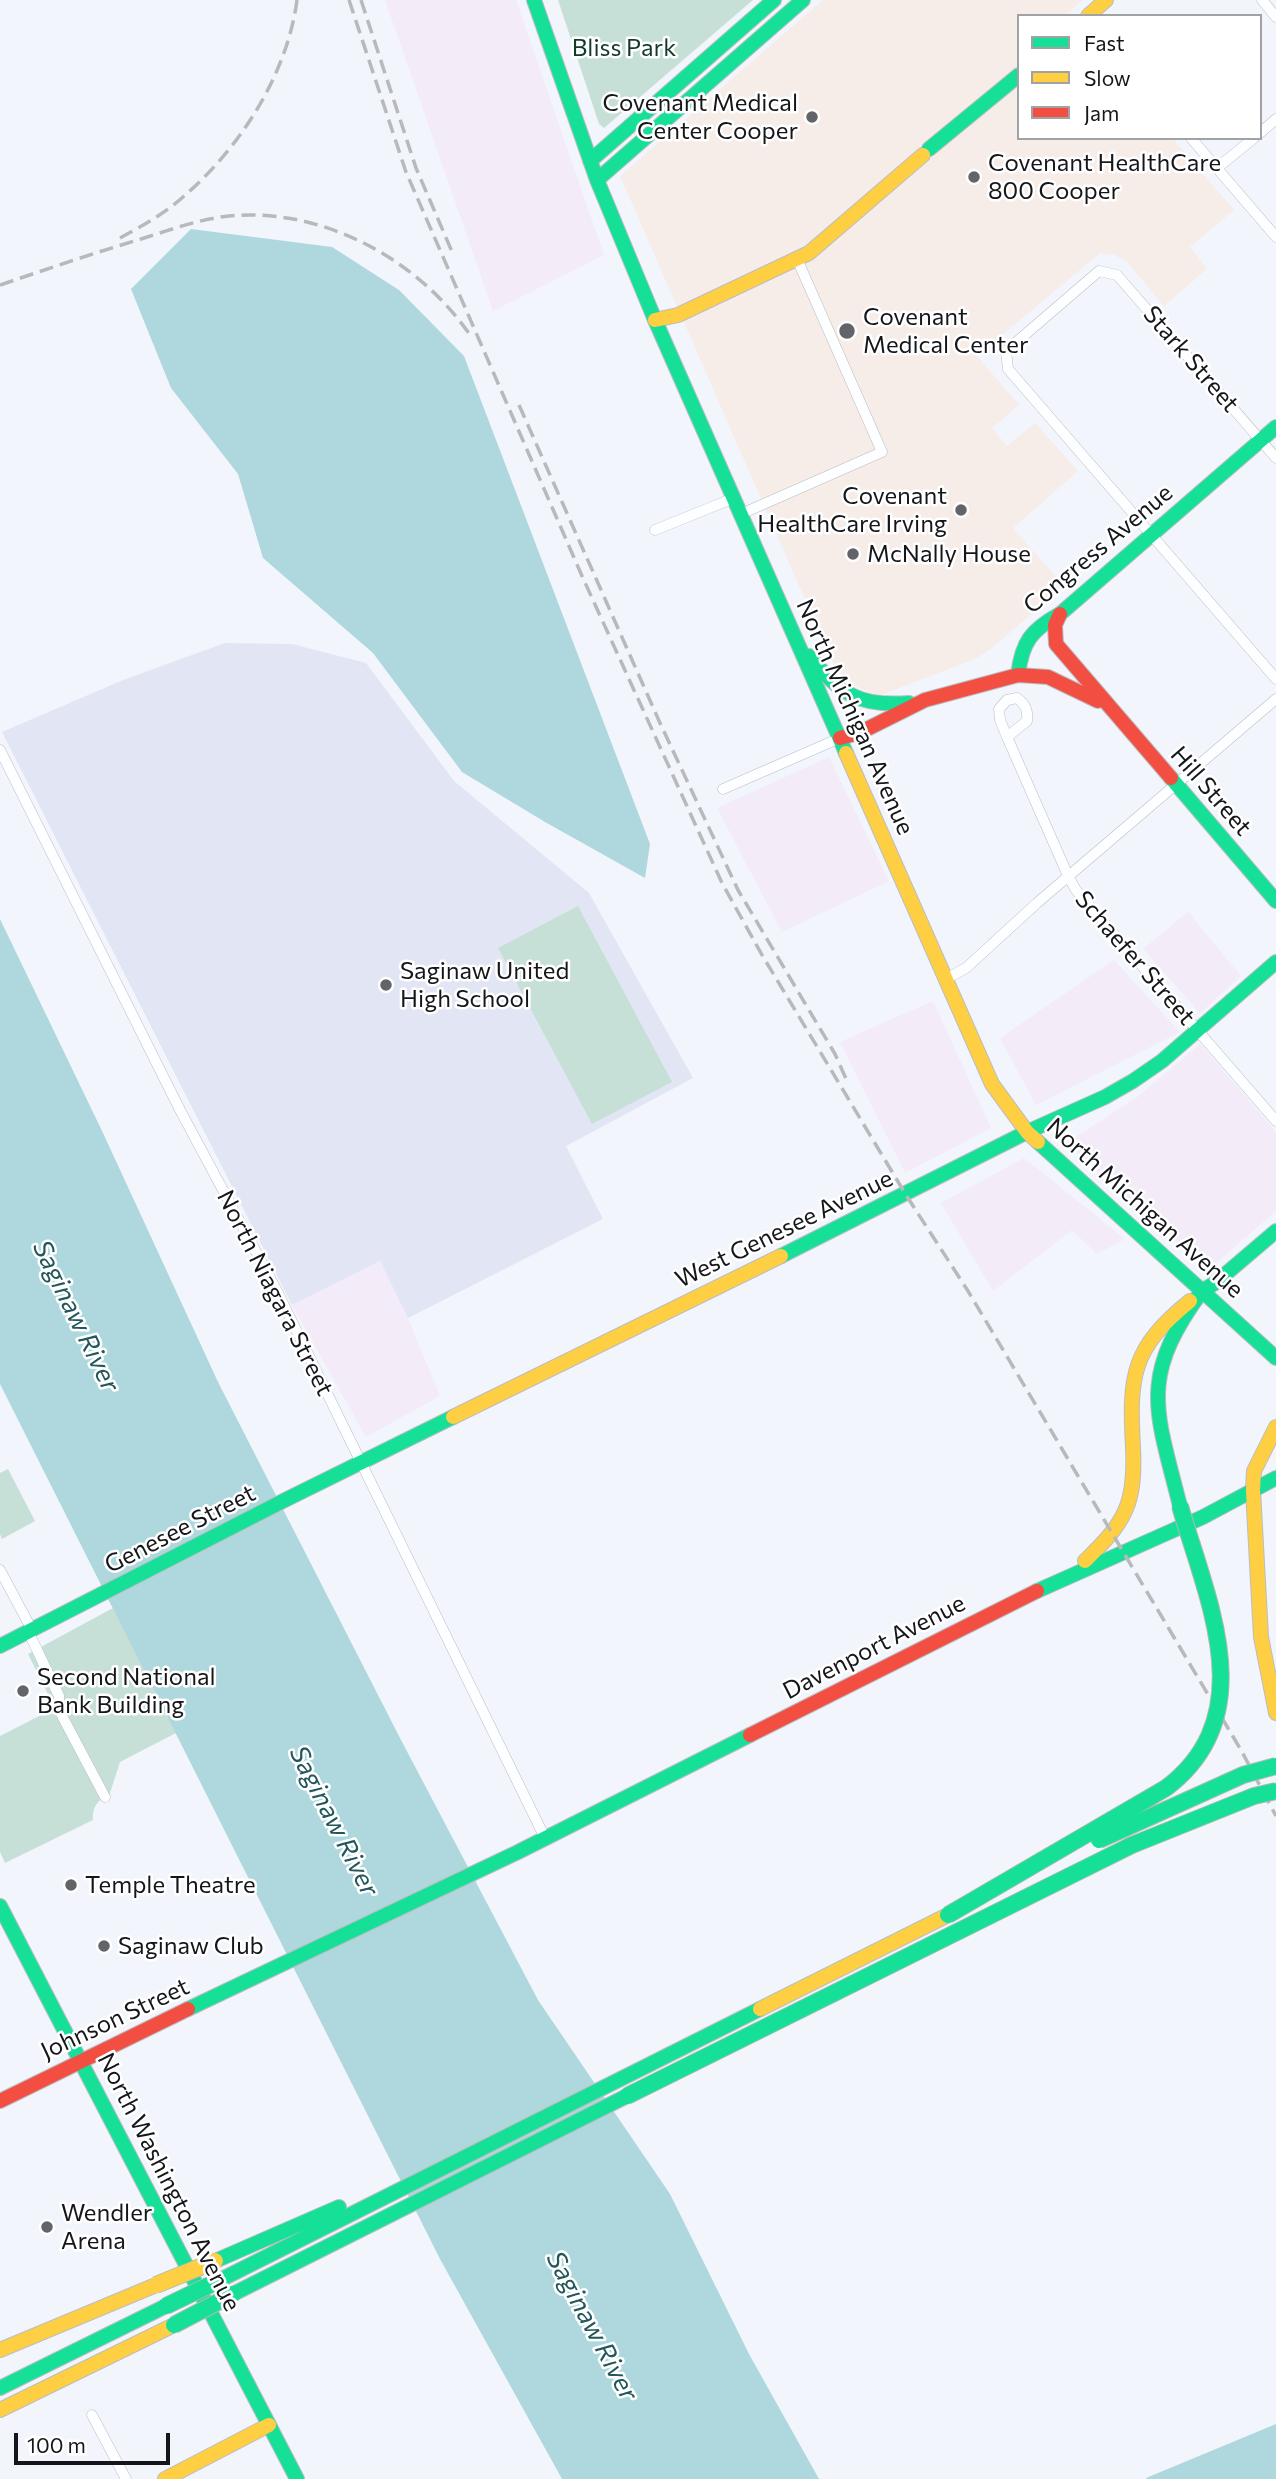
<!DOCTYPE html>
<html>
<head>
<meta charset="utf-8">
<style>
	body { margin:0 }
	#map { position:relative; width:1276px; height:2479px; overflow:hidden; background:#f2f5fc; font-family:Commissioner,sans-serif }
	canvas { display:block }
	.legend { position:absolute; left:1017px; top:14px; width:245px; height:126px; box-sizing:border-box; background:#fff; border:2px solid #a1a2a3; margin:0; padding:9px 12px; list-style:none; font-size:21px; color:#15161a }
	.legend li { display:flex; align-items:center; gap:14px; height:35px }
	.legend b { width:35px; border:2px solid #a1a2a3 }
	.scale { position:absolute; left:14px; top:2433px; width:156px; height:32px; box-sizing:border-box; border:4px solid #15161a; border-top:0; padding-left:9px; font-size:21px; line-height:24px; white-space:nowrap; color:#15161a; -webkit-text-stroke:5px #fff; paint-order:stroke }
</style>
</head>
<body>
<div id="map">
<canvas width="1276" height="2479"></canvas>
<ul class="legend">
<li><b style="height:9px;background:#16e098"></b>Fast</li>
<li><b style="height:9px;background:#ffcf43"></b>Slow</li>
<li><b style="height:9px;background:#f24e42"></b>Jam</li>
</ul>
<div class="scale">100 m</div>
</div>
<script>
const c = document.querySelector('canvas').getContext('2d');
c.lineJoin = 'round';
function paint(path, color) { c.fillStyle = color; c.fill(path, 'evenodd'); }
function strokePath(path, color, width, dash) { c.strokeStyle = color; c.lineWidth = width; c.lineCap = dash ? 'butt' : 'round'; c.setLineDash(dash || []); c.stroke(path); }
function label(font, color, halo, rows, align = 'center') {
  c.font = font + ' Commissioner,sans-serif'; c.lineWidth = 5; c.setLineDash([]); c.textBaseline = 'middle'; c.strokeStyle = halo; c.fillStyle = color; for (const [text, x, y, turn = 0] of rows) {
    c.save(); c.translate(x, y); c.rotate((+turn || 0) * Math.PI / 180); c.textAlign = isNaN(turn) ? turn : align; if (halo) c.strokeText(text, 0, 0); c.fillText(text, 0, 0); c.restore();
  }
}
const commercial = new Path2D(`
	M385 0H516L604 255 493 311Z
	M829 757 889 881 782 932 717 808Z
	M1188 912 1241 976 1200 1013 1143 949Z
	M1114 960 1180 1032 1036 1105 1000 1038Z
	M933 1001 991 1128 905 1173 840 1042Z
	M1200 1044 1276 1132V1211L1208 1270 1066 1143 1136 1098Z
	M1024 1158 1125 1239 1097 1254 1072 1230 993 1291 941 1203Z
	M380 1261 408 1318 440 1396 366 1437 292 1305Z`);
const built = new Path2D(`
	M225 643 292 644 366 663 454 781 589 893 693 1078 566 1146 603 1219 408 1318 380 1261 292 1305 2 732 123 680Z`);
const medical = new Path2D(`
	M823 0H1083L1067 14 1068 16H1019V138H1172L1234 210 1190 247 1207 269 1164 306 1127 262 1115 255 1100 253 977 356 1019 405 992 428 1007 446 1035 423 1078 471 1013 528 1064 586 992 648 977 658 881 695 870 693 848 682 832 661 620 176Z`);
const green = new Path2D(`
	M558 0H753L604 128 599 124Z
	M578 906 672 1082 592 1124 498 948Z
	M8 1469 35 1521 2 1539 0 1534V1473Z
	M113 1608 176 1733 120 1762 109 1796C97 1799 92 1808 93 1820L5 1863 0 1852V1736L55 1708 28 1654Z`);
const water = new Path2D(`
	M191 229 332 247 399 290 464 356 650 844 645 878 545 822 462 772 373 653 263 558 238 474 171 388 131 289Z
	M0 919 103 1133 218 1382 401 1740 538 2000 670 2194 749 2354 819 2479H562L440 2259 0 1384Z
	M1276 2424V2479H1147L1146 2478Z`);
const street = new Path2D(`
	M1262 0 1276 17
	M1260 133 1276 119
	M1191 138 1276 237
	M1217 168 1254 138
	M1276 458 1117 275 1099 271 1006 351 1008 369 1276 679
	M741 514 882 452 797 259
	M655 530 734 498
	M1007 737 1027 721C1028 710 1026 705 1017 698L1007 700 999 709 1000 720 1007 737 1069 878 1076 890 1276 1121
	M0 750 180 1110 277 1291 545 1838
	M723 789 840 738
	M946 979 966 968 1037 903 1276 699
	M0 1570 32 1630
	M28 1631 59 1696 60 1712 105 1797
	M92 2415 126 2479`);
const fast = new Path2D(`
	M534 0 597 180 655 320 846 753
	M929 149 1019 75
	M590 161 774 0
	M597 180 803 0
	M809 656C841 694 858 707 909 703
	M1018 675C1022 642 1031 630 1060 614L1276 427
	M1171 778 1276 901
	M1038 1142 1276 1358
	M781 1256 1027 1132 1105 1097 1133 1081 1162 1061 1276 962
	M1202 1291 1215 1283 1276 1231
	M1180 1506C1156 1410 1138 1378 1202 1291
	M1037 1591 1203 1517 1276 1478
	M0 1646 287 1499 453 1417
	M0 1906 297 2479
	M188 2009 518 1852 750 1735
	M215 2261 339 2207
	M220 2280 760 2009
	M233 2294 627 2096
	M0 2388 166 2306`);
const slow = new Path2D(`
	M1088 16 1106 0
	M655 320 678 315 809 253 923 155
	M846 753 992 1084 1027 1132 1038 1142
	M453 1417 781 1256
	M1253 1490 1254 1471 1276 1427
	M1253 1490 1261 1637 1276 1713
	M1085 1561C1101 1545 1116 1531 1125 1511 1134 1492 1134 1468 1133 1447 1129 1375 1132 1348 1190 1301
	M760 2009 948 1915
	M0 2350 156 2285
	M0 2410 174 2325
	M165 2479 269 2425`);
const jam = new Path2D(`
	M1060 614 1055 625 1056 644 1171 778
	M840 738 861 732 925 700 1018 675 1048 677 1098 701
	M750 1735 1037 1591
	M0 2101 188 2009`);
const rail = new Path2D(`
	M349 0 406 172 582 576 722 883 762 955 906 1195 968 1291 1241 1750 1276 1816
	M361 0 416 168 453 254
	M120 238C142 226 164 214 183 197 240 148 287 75 297 0
	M0 285C47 269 94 253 141 239 170 230 199 219 229 216 322 207 418 259 470 335
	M519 405 660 723 738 890 835 1054 847 1081`);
const fastBridge = new Path2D(`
	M1099 1840 1243 1775 1276 1766
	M948 1915 1166 1788C1263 1715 1207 1600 1180 1506
	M627 2096 1132 1845 1254 1796 1276 1791
	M166 2306 220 2280
	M174 2325 233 2294`);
const slowBridge = new Path2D(`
	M156 2285 215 2261`);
const markers = [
	[812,117,7,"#626469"],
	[974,177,7,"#626469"],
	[847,331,9,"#626469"],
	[961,510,7,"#626469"],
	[853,554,7,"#626469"],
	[386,985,7,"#626469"],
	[23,1691,7,"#626469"],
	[71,1885,7,"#626469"],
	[104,1946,7,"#626469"],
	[47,2227,7,"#626469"]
];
const parkNames = [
	["Bliss Park",624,48]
];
const poiNames = [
	["Covenant Medical",798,103,"right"],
	["Center Cooper",798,131,"right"],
	["Covenant HealthCare",988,163],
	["800 Cooper",988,191],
	["Covenant",863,317],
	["Medical Center",863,345],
	["Covenant",947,496,"right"],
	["HealthCare Irving",947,524,"right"],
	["McNally House",867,554],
	["Saginaw United",400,971],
	["High School",400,999],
	["Second National",37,1677],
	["Bank Building",37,1705],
	["Temple Theatre",85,1885],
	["Saginaw Club",118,1946],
	["Wendler",61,2213],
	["Arena",61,2241]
];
const streetNames = [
	["Stark Street",1191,359,49],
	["Congress Avenue",1098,549,-40],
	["North Michigan Avenue",855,717,66],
	["Hill Street",1211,791,49],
	["Schaefer Street",1135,958,49],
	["North Michigan Avenue",1145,1208,42],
	["West Genesee Avenue",784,1229,-26],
	["North Niagara Street",275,1293,63],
	["Genesee Street",180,1529,-27],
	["Davenport Avenue",874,1647,-27],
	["Johnson Street",115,2019,-25],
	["North Washington Avenue",169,2182,63]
];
const waterNames = [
	["Saginaw River",76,1316,64],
	["Saginaw River",334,1821,63],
	["Saginaw River",592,2326,62]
];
paint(commercial, '#f3ebf8');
paint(built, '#e2e6f4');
paint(medical, '#f6ece8');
paint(green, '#c7e0d7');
paint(water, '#aed8dd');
strokePath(street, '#bbbdc2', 11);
strokePath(fast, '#bbbdc2', 16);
strokePath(slow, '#bbbdc2', 16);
strokePath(jam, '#bbbdc2', 16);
strokePath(street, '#fdfeff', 10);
strokePath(fast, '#16e098', 14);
strokePath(slow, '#ffcf43', 14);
strokePath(jam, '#f24e42', 14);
strokePath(rail, '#b8b9bb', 3.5, [14, 7]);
strokePath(fastBridge, '#aebbb2', 18, []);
strokePath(slowBridge, '#aebbb2', 18, []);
strokePath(fastBridge, '#16e098', 16);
strokePath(slowBridge, '#ffcf43', 16);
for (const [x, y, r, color] of markers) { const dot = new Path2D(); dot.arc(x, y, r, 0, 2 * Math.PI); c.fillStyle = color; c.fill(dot); strokePath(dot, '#fff', 2.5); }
label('24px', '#133a29', '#fff', parkNames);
label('24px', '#15161a', '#fff', poiNames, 'left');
label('24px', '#15161a', '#fff', streetNames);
label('italic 26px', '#23575a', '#fff', waterNames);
</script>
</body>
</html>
